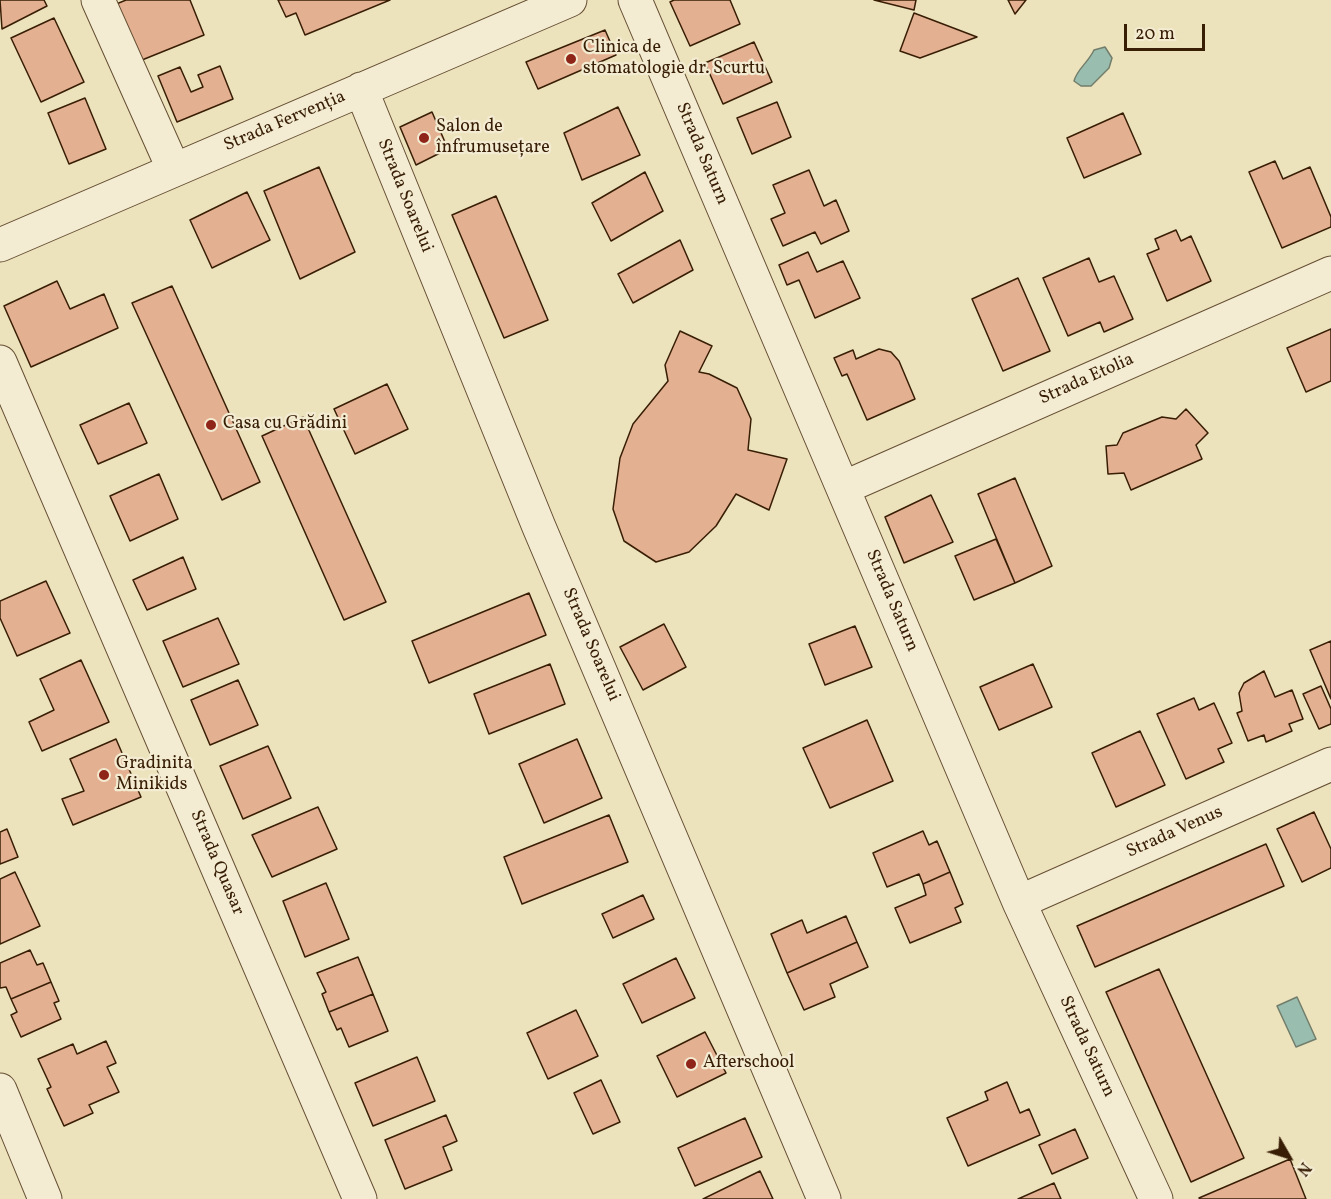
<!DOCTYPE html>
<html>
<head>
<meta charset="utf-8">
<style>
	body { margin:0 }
	#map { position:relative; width:1331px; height:1199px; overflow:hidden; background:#ece2bc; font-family:Vollkorn,serif }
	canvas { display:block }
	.north { position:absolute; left:1259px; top:1127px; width:60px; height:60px; -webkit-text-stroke:4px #f3ecd3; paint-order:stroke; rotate:129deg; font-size:16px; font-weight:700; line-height:24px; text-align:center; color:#381e05 }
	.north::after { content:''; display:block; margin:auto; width:21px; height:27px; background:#381e05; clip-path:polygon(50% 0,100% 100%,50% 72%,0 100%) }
	.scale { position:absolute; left:1124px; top:24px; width:81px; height:27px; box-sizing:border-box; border:3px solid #381e05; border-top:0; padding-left:8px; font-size:18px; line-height:21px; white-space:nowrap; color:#381e05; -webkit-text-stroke:4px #f3ecd3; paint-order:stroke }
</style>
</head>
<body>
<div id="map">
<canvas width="1331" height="1199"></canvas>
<div class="north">N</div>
<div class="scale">20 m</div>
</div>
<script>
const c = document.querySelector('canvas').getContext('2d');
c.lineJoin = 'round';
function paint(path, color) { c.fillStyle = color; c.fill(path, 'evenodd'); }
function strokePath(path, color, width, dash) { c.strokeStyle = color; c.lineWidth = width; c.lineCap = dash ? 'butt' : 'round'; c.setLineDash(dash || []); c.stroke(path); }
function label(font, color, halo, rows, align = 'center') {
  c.font = font + ' Vollkorn,serif'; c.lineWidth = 4.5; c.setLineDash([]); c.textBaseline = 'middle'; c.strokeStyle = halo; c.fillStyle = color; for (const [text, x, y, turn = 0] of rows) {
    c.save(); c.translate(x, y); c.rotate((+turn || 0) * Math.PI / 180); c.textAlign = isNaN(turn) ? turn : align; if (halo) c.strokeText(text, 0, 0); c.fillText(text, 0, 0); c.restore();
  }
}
const water = new Path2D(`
	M1105 47 1112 58 1109 68 1091 86H1081L1074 81C1077 69 1088 63 1094 50Z
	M1297 997 1316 1039 1296 1047 1277 1006Z`);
const building = new Path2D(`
	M0 0H44L47 6 2 29Z
	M126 0H190L204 35 137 62 114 5Z
	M278 0H390L305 35 296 13 286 17Z
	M674 0H730L740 24 690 46 670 2Z
	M874 0H916L914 10Z
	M1008 0H1026L1015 14Z
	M914 13 977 37 920 58 900 51Z
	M54 18 84 82 41 102 11 38Z
	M605 30 616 55 538 89 526 62Z
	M754 42 772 82 723 104 705 63Z
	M220 66 233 99 177 122 158 76 180 67 191 92 203 87 198 75Z
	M85 98 106 149 69 164 48 113Z
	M777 102 791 137 752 154 737 118Z
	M618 107 640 155 582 180 564 133Z
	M432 112 448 149 416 165 400 127Z
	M1123 113 1141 154 1084 178 1067 138Z
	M1275 161 1283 179 1310 167 1331 217V227L1282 248 1249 172Z
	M319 167 355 252 300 279 264 191Z
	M809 170 824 206 836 200 849 231 821 244 815 232 783 246 771 219 785 213 773 185Z
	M645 172 663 211 611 241 592 203Z
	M247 192 270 240 212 268 190 220Z
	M496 196 548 320 504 338 452 215Z
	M1176 230 1181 241 1191 236 1211 281 1167 301 1147 254 1159 249 1155 239Z
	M680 240 693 270 633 303 618 274Z
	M808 252 817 272 843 261 860 298 815 318 799 280 787 285 779 265Z
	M1089 258 1099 282 1114 276 1133 319 1104 332 1100 322 1068 336 1043 278Z
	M1018 278 1050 351 1003 371 972 299Z
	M57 281 70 309 104 294 118 328 31 367 4 306Z
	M172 286 260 482 222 500 132 303Z
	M1331 329V381L1306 392 1287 348Z
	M680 331 712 346 699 372 709 374 737 388 751 419 748 450 787 459 769 510 736 494 716 526 689 552 656 562 624 541 613 509 620 458 633 424 668 381 665 365Z
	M879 349 891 352 899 361 915 399 867 420 847 374 842 376 834 358 853 350 856 359Z
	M387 384 408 429 355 454 334 409Z
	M129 403 147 443 98 464 80 425Z
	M1186 409 1208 433 1196 445 1202 459 1131 490 1124 473 1108 474 1106 446 1117 445 1123 433 1162 417 1176 419Z
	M303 417 386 602 344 620 262 436Z
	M159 474 178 519 130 541 110 496Z
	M1015 478 1052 566 1015 583 978 494Z
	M931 495 953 542 904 563 885 517Z
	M996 539 1015 583 974 600 955 556Z
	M183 557 196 589 147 610 133 580Z
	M46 581 70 633 17 656 0 618V601Z
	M529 593 546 635 429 683 412 641Z
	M218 618 239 664 183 687 163 641Z
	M664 624 686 667 643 690 620 647Z
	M855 626 872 667 825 685 809 644Z
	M1331 641V699L1310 650Z
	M81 660 109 722 42 751 29 722 54 710 40 679Z
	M550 664 565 704 489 734 474 694Z
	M1033 664 1052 707 999 730 980 687Z
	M1264 671 1275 697 1292 690 1303 719 1289 724 1292 731 1266 742 1264 735 1248 741 1237 713 1242 711 1239 693 1244 683Z
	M238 680 258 725 210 745 191 700Z
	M1321 686 1331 709V724L1319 729 1303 694Z
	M1194 698 1199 710 1214 703 1232 743 1218 749 1224 762 1186 779 1157 714Z
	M867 720 893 781 830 808 803 748Z
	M1140 731 1165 785 1116 807 1092 753Z
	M116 739 141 797 73 825 62 799 84 791 70 759Z
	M577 739 602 798 544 823 519 764Z
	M268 746 291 798 243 819 220 766Z
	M318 807 337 849 272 877 252 835Z
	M1314 812 1331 849V868L1302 882 1277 829Z
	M609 815 628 862 522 904 504 857Z
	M7 829 18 857 0 864V832Z
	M923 831 929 845 937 841 950 872 923 884 919 874 887 887 873 853Z
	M1266 844 1284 886 1095 967 1077 926Z
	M15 872 40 926 0 944V879Z
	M950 872 963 904 955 908 961 922 910 943 895 908 926 895 923 884Z
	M326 883 349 939 305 957 283 901Z
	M643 895 654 919 613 938 602 914Z
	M846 916 857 942 787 973 771 934 802 920 807 933Z
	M857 942 868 967 830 984 835 997 804 1010 787 973Z
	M30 950 37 965 43 963 51 982 11 999 6 987 0 988V963Z
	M358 957 373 994 329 1012 322 994 326 992 317 973Z
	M676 958 695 998 642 1023 623 984Z
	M1159 969 1244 1158 1191 1182 1106 992Z
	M51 982 59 1001 54 1003 61 1019 21 1037 11 1015 17 1012 11 999Z
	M373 994 388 1031 349 1047 341 1028 337 1030 329 1012Z
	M576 1010 598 1056 548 1079 527 1033Z
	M705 1032 726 1073 677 1097 657 1056Z
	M106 1041 116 1063 107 1067 119 1092 89 1105 93 1113 64 1126 47 1089 51 1087 38 1059 73 1044 77 1054Z
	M417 1057 435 1101 373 1126 355 1083Z
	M601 1080 620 1122 593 1134 574 1093Z
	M1007 1082 1020 1113 1029 1109 1040 1135 968 1166 947 1118 988 1100 985 1092Z
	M446 1115 457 1141 443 1147 452 1170 405 1189 385 1140Z
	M745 1118 762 1157 695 1186 678 1148Z
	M1075 1129 1088 1158 1052 1174 1039 1145Z
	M1290 1159 1306 1199H1200L1199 1198Z
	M760 1171 773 1199H703Z
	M1054 1183 1061 1199H1018Z`);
const minor = new Path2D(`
	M98 0 174 170
	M635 0 1019 902 1156 1199
	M361 89 539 527 824 1199
	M0 245 570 0
	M0 362 360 1199
	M843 488 1331 273
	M1019 902 1331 764
	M0 1090 45 1199`);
const markers = [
	[571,59,6,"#8f2418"],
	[424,138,6,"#8f2418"],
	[211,425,6,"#8f2418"],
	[104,775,6,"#8f2418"],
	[691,1064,6,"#8f2418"]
];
const poiNames = [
	["Clinica de",583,49],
	["stomatologie dr. Scurtu",583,70],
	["Salon de",436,128],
	["înfrumusețare",436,149],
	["Casa cu Grădini",223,425],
	["Gradinita",116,765],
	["Minikids",116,786],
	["Afterschool",703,1064]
];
const streetNames = [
	["Strada Fervenția",285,122,-23],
	["Strada Saturn",701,154,67],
	["Strada Soarelui",404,196,68],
	["Strada Etolia",1087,380,-24],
	["Strada Saturn",891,601,67],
	["Strada Soarelui",590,645,67],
	["Strada Venus",1175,833,-24],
	["Strada Quasar",216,863,67],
	["Strada Saturn",1086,1047,65]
];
paint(water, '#99beaf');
strokePath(water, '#727e6b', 1.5);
paint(building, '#e3b091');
strokePath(building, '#381e05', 1.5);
strokePath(minor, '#654f33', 35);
strokePath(minor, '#f3ecd3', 33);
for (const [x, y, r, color] of markers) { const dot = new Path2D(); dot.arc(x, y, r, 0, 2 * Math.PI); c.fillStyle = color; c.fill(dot); strokePath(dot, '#f3ecd3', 2); }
label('18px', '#381e05', '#f3ecd3', poiNames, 'left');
label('18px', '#381e05', '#f3ecd3', streetNames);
</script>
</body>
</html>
